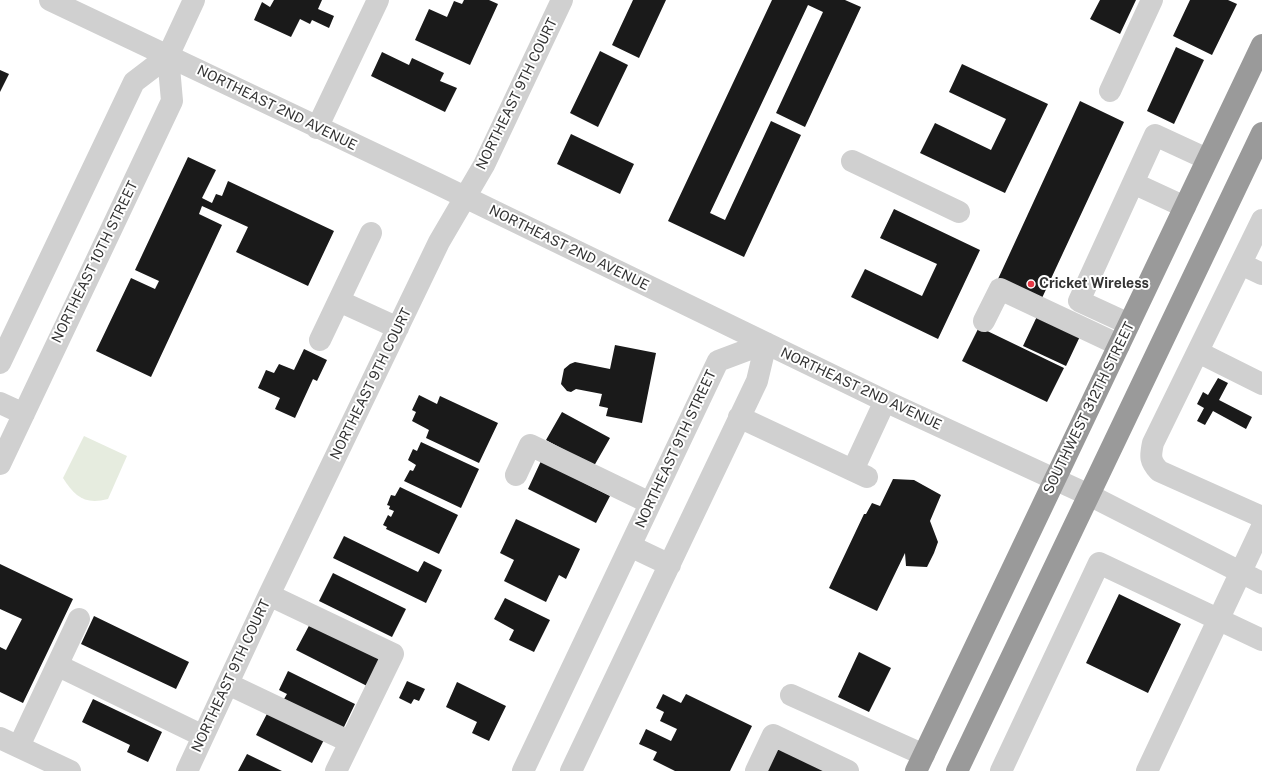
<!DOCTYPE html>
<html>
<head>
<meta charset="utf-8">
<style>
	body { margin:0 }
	canvas { display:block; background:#fff }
</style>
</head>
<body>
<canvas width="1262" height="771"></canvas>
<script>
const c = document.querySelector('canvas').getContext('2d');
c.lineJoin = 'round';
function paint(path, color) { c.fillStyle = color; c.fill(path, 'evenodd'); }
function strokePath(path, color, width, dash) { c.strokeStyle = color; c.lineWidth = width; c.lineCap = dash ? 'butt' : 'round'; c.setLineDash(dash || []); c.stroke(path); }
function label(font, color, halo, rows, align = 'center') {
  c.font = font + ' "Public Sans",sans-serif'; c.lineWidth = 4; c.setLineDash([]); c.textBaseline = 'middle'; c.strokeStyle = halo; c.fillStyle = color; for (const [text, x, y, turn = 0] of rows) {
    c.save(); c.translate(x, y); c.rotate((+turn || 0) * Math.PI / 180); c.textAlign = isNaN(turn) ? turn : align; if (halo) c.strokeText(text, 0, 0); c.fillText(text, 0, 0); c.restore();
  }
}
const green = new Path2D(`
	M84 436 127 456 108 499C85 505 75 497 63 478Z`);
const building = new Path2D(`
	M274 0H322L318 9 334 16 329 28 312 20 310 24 300 19 291 37 254 20 262 2 270 7Z
	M464 0H489L498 4 470 65 415 40 429 9 447 17 454 1 462 4Z
	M633 0H666L639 58 612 45Z
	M772 0H845L861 7 805 127 776 113 823 12 808 5 710 213 725 220 771 121 801 135 744 257 668 221Z
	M1100 0H1136L1120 34 1090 19Z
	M1190 0H1228L1237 4 1212 55 1173 36Z
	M1176 47 1204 60 1174 124 1147 111Z
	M600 51 628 65 598 127 570 113Z
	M382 52 409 65 412 58 444 73 440 81 457 88 445 112 371 76Z
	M962 64 1048 104 1005 193 920 153 935 123 991 150 1006 119 949 92Z
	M0 70 9 74 0 92Z
	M1080 101 1124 122 1042 298 998 279Z
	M571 134 634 164 620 194 557 164Z
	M188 157 216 170 202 198 212 203 216 194 222 196 228 181 334 231 308 286 236 252 248 227 202 206 199 214 222 225 151 377 96 351 131 278 155 289 159 281 135 270Z
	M894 209 980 250 938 339 851 297 865 269 922 296 937 264 880 238Z
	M1040 310 1083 330 1066 366 1023 346Z
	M979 327 1064 368 1047 402 962 361Z
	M615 345 656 353 642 423 606 416 608 408 599 406 602 394 576 389 571 392 567 391 561 384 564 369 570 364 575 362 610 369Z
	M304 349 327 360 317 381 313 379 295 418 275 409 280 398 258 388 266 370 274 373 279 364 294 370Z
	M1218 378 1228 383 1219 400 1252 417 1246 429 1213 411 1205 425 1197 421 1204 408 1197 404 1203 392 1208 395Z
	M419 395 437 404 440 396 498 423 479 463 426 438 429 430 412 421 416 412 412 410Z
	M562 412 610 438 594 466 546 440Z
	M421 442 479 469 461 508 404 481 410 470 413 471 416 465 408 460 413 449 417 451Z
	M541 461 610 496 596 523 528 489Z
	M893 479 914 480 941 495 930 521 938 542 934 553 927 567 906 566 905 553 877 611 829 588 864 514H866L872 503 880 506Z
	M400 487 458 515 439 554 386 529 387 527 383 525 388 515 391 517 394 511 389 509 390 506 387 505 391 495 395 496Z
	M516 519 580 549 566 579 559 575 546 602 504 581 514 560 500 553Z
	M344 536 418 572 424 561 442 570 426 603 333 558Z
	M0 564 73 599 23 703 0 692V647L6 650 22 619 0 609Z
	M333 573 406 609 392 637 319 601Z
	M1119 594 1181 624 1148 693 1086 663Z
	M505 598 550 620 534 652 509 640 514 630 494 619Z
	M94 616 189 662 176 689 81 644Z
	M312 620 386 657 371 688 296 650Z
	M859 652 891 668 869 712 838 697Z
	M288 671 355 704 343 729 284 699 287 694 279 690Z
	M407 681 425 689 419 701 414 699 411 704 399 698Z
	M457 682 506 706 489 741 472 733 477 722 446 707Z
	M663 694 681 703 686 694 752 726 730 771H675L653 760 657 752 639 744 646 729 671 741 677 729 660 721 664 712 656 708Z
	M93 699 162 732 148 762 127 752 130 745 82 722Z
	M271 706 327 734 312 763 256 735Z
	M774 746 825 771H761Z
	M247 754 282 771H238Z`);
const minor = new Path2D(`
	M50 0 438 184 885 401 1089 495 1262 583
	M168 56 194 0
	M1110 91 1152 0
	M317 128 378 0
	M852 161 959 212
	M1133 183 1185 207
	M1262 220 1153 443C1150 457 1150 461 1159 471L1262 517
	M1241 264 1262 274
	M339 301 398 328
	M984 321 1000 289 1119 345
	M1129 324 1079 301 1155 135 1207 159
	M320 340 371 233
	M1198 352 1262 384
	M0 363 134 82 168 56 172 101 0 464
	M0 403 24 414
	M739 417 867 477
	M853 470 885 401
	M516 475 530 445 650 503
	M630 546 670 565
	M269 595 393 654 336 771
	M65 669 203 736
	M228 684 350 742
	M791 695 924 755
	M0 738 70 771
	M19 746 79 619
	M187 771 269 595 439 242 484 165 562 0
	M523 771 718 361 766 343
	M571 771 757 381 766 343
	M756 771 773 735 848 771
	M1001 771 1099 563 1262 640
	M1147 771 1262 527`);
const highway = new Path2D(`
	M916 771 1262 45
	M957 771 1262 133`);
const markers = [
	[1031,284,4,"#e63946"]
];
const streetNames = [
	["NORTHEAST 9TH COURT",517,94,-64],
	["NORTHEAST 2ND AVENUE",277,108,26],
	["NORTHEAST 2ND AVENUE",569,248,26],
	["NORTHEAST 10TH STREET",95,262,-64],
	["NORTHEAST 9TH COURT",371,384,-64],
	["NORTHEAST 2ND AVENUE",861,389,25],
	["SOUTHWEST 312TH STREET",1089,408,-64],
	["NORTHEAST 9TH STREET",676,449,-65],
	["NORTHEAST 9TH COURT",231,676,-65]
];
const poiNames = [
	["Cricket Wireless",1039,284]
];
paint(green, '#e6ecdf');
paint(building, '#1a1a1a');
strokePath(minor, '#d0d0d0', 22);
strokePath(highway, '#9a9a9a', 22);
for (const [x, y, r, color] of markers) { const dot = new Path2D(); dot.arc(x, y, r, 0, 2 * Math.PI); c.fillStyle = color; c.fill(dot); strokePath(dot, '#fff', 1.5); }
label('14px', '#333', '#fff', streetNames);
label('bold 14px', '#333', '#fff', poiNames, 'left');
</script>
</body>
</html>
